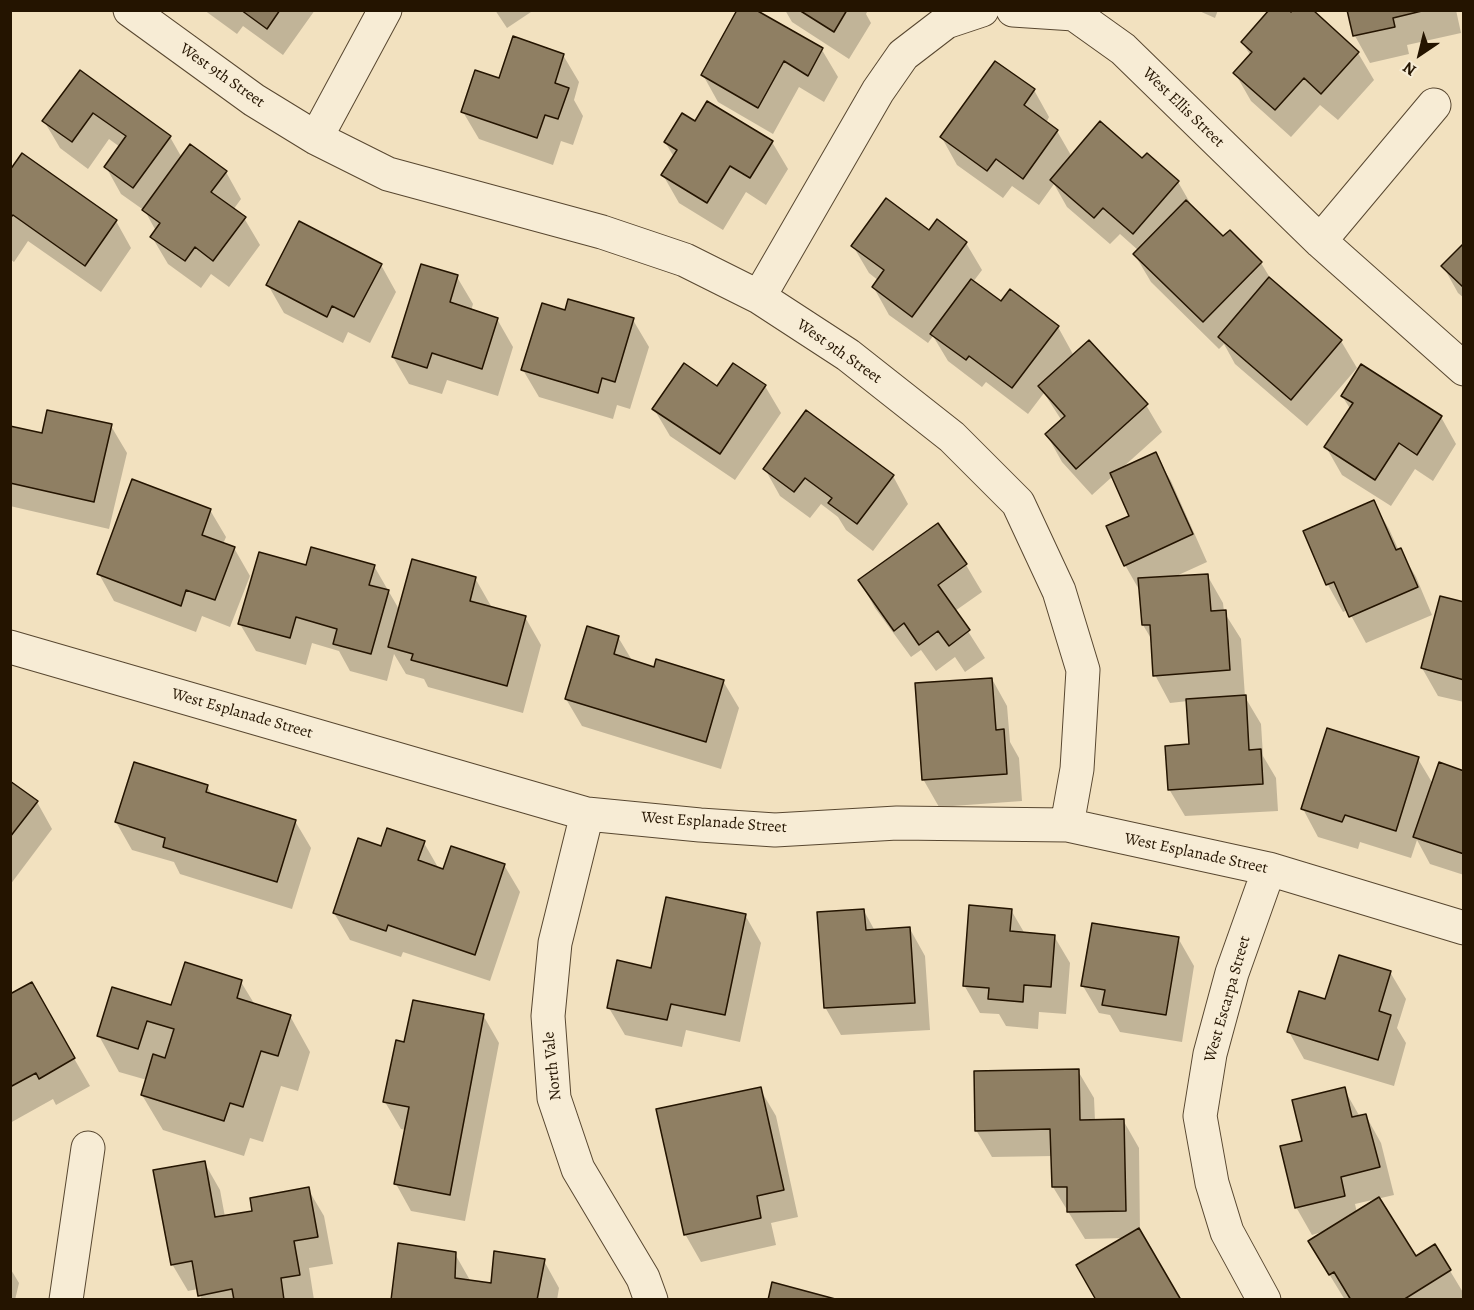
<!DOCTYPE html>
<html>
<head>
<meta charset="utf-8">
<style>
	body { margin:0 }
	#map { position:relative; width:1474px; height:1310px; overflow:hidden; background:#f2e1bf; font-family:Alegreya,serif }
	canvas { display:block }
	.frame { position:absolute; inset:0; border:12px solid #241400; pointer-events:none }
	.north { position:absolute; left:1390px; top:24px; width:60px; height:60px; -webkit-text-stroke:4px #f7ecd5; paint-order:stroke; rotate:215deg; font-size:16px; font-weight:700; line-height:24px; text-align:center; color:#241400 }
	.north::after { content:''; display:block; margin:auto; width:21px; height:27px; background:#241400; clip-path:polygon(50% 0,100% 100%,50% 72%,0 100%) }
</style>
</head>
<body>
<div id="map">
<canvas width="1474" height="1310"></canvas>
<div class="frame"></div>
<div class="north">N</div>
</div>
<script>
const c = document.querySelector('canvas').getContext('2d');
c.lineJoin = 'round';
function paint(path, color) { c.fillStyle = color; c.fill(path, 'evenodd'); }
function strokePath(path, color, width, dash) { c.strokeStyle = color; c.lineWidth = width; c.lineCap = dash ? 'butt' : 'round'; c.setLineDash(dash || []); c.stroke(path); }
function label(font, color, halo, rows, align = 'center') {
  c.font = font + ' Alegreya,serif'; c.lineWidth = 5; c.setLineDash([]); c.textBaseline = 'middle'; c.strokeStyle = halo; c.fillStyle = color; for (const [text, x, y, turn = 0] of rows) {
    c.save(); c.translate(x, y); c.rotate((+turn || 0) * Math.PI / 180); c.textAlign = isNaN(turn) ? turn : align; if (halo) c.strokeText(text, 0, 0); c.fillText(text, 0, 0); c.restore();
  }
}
const shadow = new Path2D(`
	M204 10H315L283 55 243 26 237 34Z
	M495 10H534L507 28Z
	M753 10 822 50 838 77 824 102 799 87 773 134 718 102 703 75Z
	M785 10H868L866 14 871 23 849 59 792 22Z
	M1197 10H1218L1215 18Z
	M1349 10H1456L1461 33 1407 45 1409 54 1370 63 1355 36Z
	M1242 42 1358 53 1374 80 1338 120 1320 105 1291 137 1251 101 1235 73 1251 56Z
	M563 55 579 82 574 100 583 116 573 145 561 141 553 165 479 139 463 112Z
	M80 72 170 137 182 158 226 172 241 199 233 210 244 218 260 245 229 287 211 274 201 288 168 264 152 237 156 231 145 211 121 194 106 167 120 147 109 139 88 169 60 148 44 121Z
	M1034 90 1049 117 1046 123 1057 131 1072 157 1142 160 1178 182 1193 208 1224 238 1230 232 1261 263 1272 281 1341 341 1357 368 1307 426 1235 364 1224 344 1219 349 1151 282 1135 255 1139 251 1120 234 1110 244 1067 207 1054 184 1039 205 1012 186 1003 198 957 165 942 138Z
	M695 123 772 142 788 169 766 205 746 192 723 230 679 203 663 175 674 157 665 142Z
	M10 172 116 221 131 248 101 292 28 241 14 262 10 259Z
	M930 232 966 243 982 270 973 282 1001 303 1058 327 1074 356 1146 405 1162 432 1122 468 1155 454 1171 481 1207 562 1174 577 1207 575 1223 603 1224 612 1241 639 1245 697 1261 724 1263 756 1276 778 1278 811 1185 816 1169 789 1190 746 1188 701 1170 703 1155 675 1152 640 1143 625 1141 593 1125 565 1131 517 1113 476 1092 495 1062 462 1047 435 1062 421 1044 393 1028 414 986 382 982 387 948 361 933 336 928 343 889 315 874 288 879 281 869 273 853 246Z
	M1464 245V298L1458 293 1443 266Z
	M381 265 396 292 370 343 348 332 343 343 284 313 268 285Z
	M457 277 473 304 471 311 497 319 513 347 498 396 447 380 442 394 409 384 393 357Z
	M566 312 633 320 649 347 630 409 617 405 613 419 539 397 523 370Z
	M765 386 781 413 735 480 670 436 654 409 718 388Z
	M1342 396 1441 417 1456 444 1433 481 1415 469 1391 506 1342 475 1326 447 1351 410Z
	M111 426 127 453 109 529 10 506V427L43 435Z
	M765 469 893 476 908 504 873 551 846 530 838 517 821 504 810 518 780 496Z
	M1373 502 1389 529 1399 551 1400 550 1416 577 1432 615 1366 643 1348 610 1343 612 1328 585 1305 531Z
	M210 510 226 537 223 544 234 548 250 576 230 627 202 616 196 632 114 601 99 574Z
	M938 525 966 565 982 592 955 611 985 658 965 672 955 657 936 671 921 650 911 657 875 608 860 581Z
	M374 566 400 611 475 578 491 606 490 608 525 617 541 645 523 713 428 687 424 679 406 674 394 654 387 681 350 671 339 651 312 643 306 665 256 651 240 624 307 567Z
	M1464 604V702L1438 696 1422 668Z
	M618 637 633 662 655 669 723 681 739 708 721 769 582 726 566 699Z
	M992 679 1007 706 1010 742 1019 758 1022 801 939 807 923 779Z
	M1418 759 1433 784 1464 772V875L1430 864 1417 840 1411 858 1360 842 1358 849 1318 837 1303 809Z
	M10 783 37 802 52 829 10 885Z
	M207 786 212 795 295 821 311 848 292 909 180 874 174 862 132 850 116 822Z
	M424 843 439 869 444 870 504 865 520 892 490 981 403 952 401 957 350 940 334 913 382 848Z
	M1011 910 1025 934 1054 936 1070 963 1066 1014 1039 1012 1038 1029 1006 1026 999 1014 980 1013 964 985Z
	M864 911 875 931 910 929 925 956 930 1030 841 1035 825 1007Z
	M745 915 761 943 740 1042 686 1030 682 1047 625 1035 609 1008 652 970Z
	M1178 938 1194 966 1182 1042 1120 1032 1110 1015 1099 1013 1083 986Z
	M1390 972 1406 999 1397 1028 1406 1043 1394 1086 1304 1059 1289 1032 1326 1001Z
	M241 982 255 1005 290 1016 310 1052 298 1091 281 1086 263 1142 250 1138 244 1156 163 1130 142 1095 147 1080 119 1072 99 1036Z
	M31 984 90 1086 56 1105 53 1099 10 1123V996Z
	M483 1015 499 1043 465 1221 411 1211 396 1184 406 1130 401 1129 385 1102 406 1044Z
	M1078 1071 1094 1098 1095 1121 1123 1120 1139 1148 1140 1233 1124 1238 1085 1239 1053 1187V1156L992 1157 976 1130Z
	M760 1089 776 1116 798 1217 771 1223 776 1245 701 1262 685 1234Z
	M1344 1089 1360 1117 1366 1116 1381 1143 1394 1195 1355 1204 1357 1213 1415 1258 1435 1246 1464 1294 1463 1300H1345L1326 1269 1325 1231 1312 1235 1296 1207 1303 1142Z
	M204 1162 220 1190 225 1217 254 1212 308 1189 324 1216 333 1264 309 1268 314 1300H202L198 1289 188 1291 172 1264Z
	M455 1254 471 1282 493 1285 544 1261 559 1288 557 1300H393Z
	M10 1268 19 1283 15 1300H10Z`);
const building = new Path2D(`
	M241 10H280L267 29Z
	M737 10H756L823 48 808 76 784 61 758 108 701 75Z
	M799 10H847L834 32Z
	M1269 10H1289L1291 12 1293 10H1313L1359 52 1321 94 1304 78 1275 110 1233 73 1252 52 1241 42Z
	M1347 10H1426L1393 18 1395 27 1353 36Z
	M513 36 564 54 555 83 569 88 558 119 545 115 537 138 461 112 475 70 499 78Z
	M995 61 1035 89 1024 105 1058 130 1023 179 996 159 987 171 940 137Z
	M80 70 171 136 133 188 104 167 126 136 93 113 72 142 42 121Z
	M707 101 773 141 750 178 730 166 707 203 661 175 677 150 664 142 682 113 695 121Z
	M1100 121 1142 158 1147 153 1179 181 1133 234 1103 208 1094 218 1050 180Z
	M190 144 227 171 211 192 246 217 213 261 195 247 185 261 150 237 160 223 142 210Z
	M22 153 117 220 85 266 13 215 10 218V170Z
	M886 198 929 230 937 219 967 242 912 317 872 287 884 270 851 246Z
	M1186 200 1223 236 1230 230 1262 262 1203 322 1133 254Z
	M299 221 382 264 354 317 332 306 327 317 266 285Z
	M1464 243V288L1441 266Z
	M421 264 458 275 450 302 498 318 482 369 432 353 427 368 392 357Z
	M1269 277 1342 340 1291 400 1218 337Z
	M971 279 1001 301 1010 289 1059 326 1012 388 969 356 966 360 930 334Z
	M568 299 634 318 615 382 602 378 598 393 521 370 542 303 565 310Z
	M1089 340 1148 404 1076 469 1045 434 1065 416 1038 386Z
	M684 363 717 386 733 363 766 385 720 454 652 409Z
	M1361 364 1442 416 1417 455 1399 443 1375 480 1324 447 1353 403 1341 396Z
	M47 410 112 424 94 502 10 483V426L42 433Z
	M806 410 894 475 857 524 828 503 832 498 805 478 794 492 763 469Z
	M1156 452 1193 534 1124 566 1106 526 1129 516 1110 473Z
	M132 479 211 509 202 535 235 547 215 600 186 590 181 606 97 574Z
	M1374 500 1396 550 1401 548 1418 587 1349 617 1334 582 1326 585 1303 531Z
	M938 523 967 564 938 585 970 630 949 646 938 631 919 645 904 623 894 631 858 580Z
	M311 547 375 565 369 585 389 590 371 654 333 644 337 629 296 617 290 638 238 624 259 552 306 565Z
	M412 559 476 577 470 601 526 616 507 686 411 660 413 654 388 647Z
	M1208 574 1211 611 1226 610 1230 670 1153 676 1150 625H1142L1138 578Z
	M1440 596 1464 602V680L1421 668Z
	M587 626 619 636 614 654 654 667 656 659 724 680 706 742 565 699Z
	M992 678 996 730 1004 729 1007 774 922 780 915 683Z
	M1246 695 1249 750 1261 749 1263 784 1168 790 1165 746 1189 744 1186 699Z
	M1327 728 1419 757 1396 831 1345 815 1342 822 1301 809Z
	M134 762 208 785 206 792 296 820 277 882 163 847 165 838 115 822Z
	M1439 762 1464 771V854L1413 837Z
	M10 781 38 801 10 837Z
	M387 828 425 841 418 860 443 869 451 846 505 864 475 955 388 925 386 931 333 913 358 838 381 846Z
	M666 897 746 914 725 1015 671 1004 667 1020 607 1008 617 960 651 968Z
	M969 905 1012 909 1010 931 1055 935 1051 987 1024 985 1023 1002 988 999 989 988 963 986Z
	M864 909 866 930 910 927 915 1003 824 1008 817 912Z
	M1092 923 1179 937 1166 1015 1102 1005 1105 990 1081 986Z
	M1339 955 1391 971 1379 1011 1391 1015 1378 1060 1287 1032 1299 991 1325 999Z
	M185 962 242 980 237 998 291 1015 278 1056 261 1051 243 1107 230 1103 224 1121 141 1095 153 1054 165 1058 174 1029 147 1021 138 1049 97 1036 112 987 171 1005Z
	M32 982 75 1058 39 1079 36 1073 10 1087V994Z
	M413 1000 484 1014 450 1195 394 1184 409 1107 383 1102 396 1040 404 1042Z
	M1079 1069 1080 1120 1124 1119 1126 1211 1067 1212V1187H1052L1050 1129 975 1131 974 1071Z
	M761 1087 784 1190 757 1196 761 1218 684 1235 656 1109Z
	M1345 1087 1352 1117 1366 1114 1380 1167 1341 1177 1345 1196 1295 1208 1280 1146 1302 1141 1292 1100Z
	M205 1161 215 1217 252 1211 250 1198 309 1187 318 1237 294 1241 300 1275 281 1278 284 1300H234L232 1289 198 1296 192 1261 171 1265 153 1170Z
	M1379 1197 1416 1256 1435 1244 1451 1270 1403 1300H1351L1334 1272 1329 1275 1308 1241Z
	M1139 1228 1181 1300H1096L1076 1265Z
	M398 1243 456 1252 455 1278 491 1283 494 1251 545 1259 537 1300H391Z
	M772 1282 839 1300H768Z`);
const street = new Path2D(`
	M130 10 254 100 316 138 388 174 602 232 685 260 759 297 848 355 952 437 1018 503 1059 591 1083 670 1077 769 1067 825
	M1013 10 1074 14 1123 49 1320 241 1464 369
	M316 138 385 10
	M1320 241 1434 105
	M759 297 878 91 903 55 946 22 982 10
	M10 647 587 814 700 825 775 830 897 823 1067 825 1269 869 1464 928
	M587 814 555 943 548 1016 554 1098 578 1169 643 1278 651 1300
	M66 1300 88 1148
	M1264 1300 1227 1232 1212 1183 1200 1116 1210 1054 1232 973 1269 869`);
const streetNames = [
	["West 9th Street",222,76,35],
	["West Ellis Street",1183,108,44],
	["West 9th Street",839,352,35],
	["West Esplanade Street",242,714,16],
	["West Esplanade Street",714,823,4],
	["West Esplanade Street",1196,854,12],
	["West Escarpa Street",1228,999,-74],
	["North Vale",553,1066,-96]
];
paint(shadow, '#0003');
paint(building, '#8f7f63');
strokePath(building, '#241400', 1.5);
strokePath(street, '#584730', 35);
strokePath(street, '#f7ecd5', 33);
label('16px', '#241400', '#f7ecd5', streetNames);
</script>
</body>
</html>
